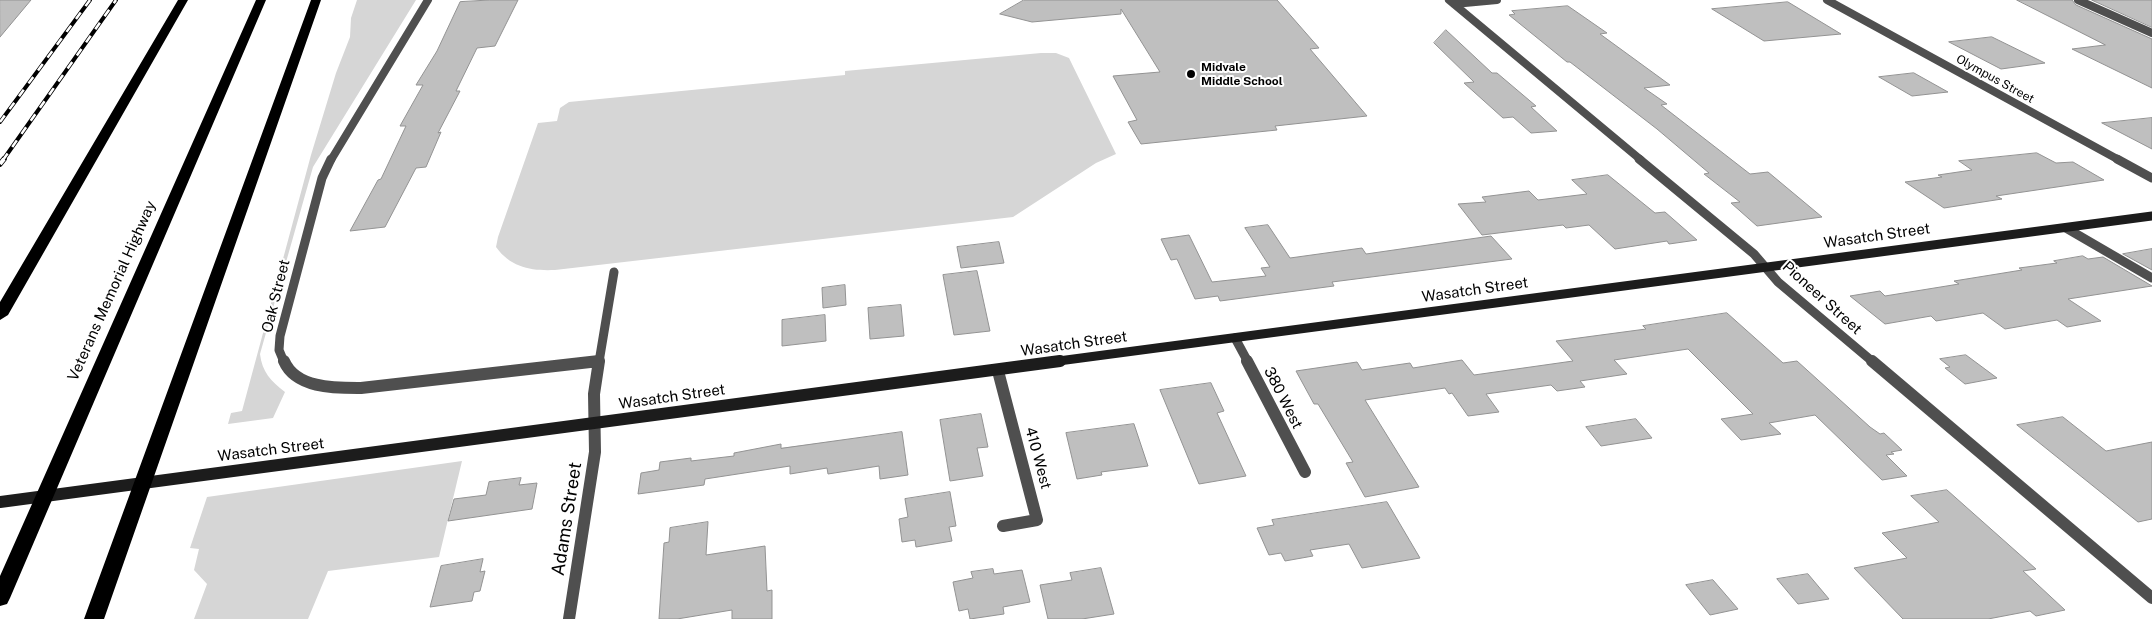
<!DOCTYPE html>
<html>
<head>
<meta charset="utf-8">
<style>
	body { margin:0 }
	canvas { display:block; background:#fff }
</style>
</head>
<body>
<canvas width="2152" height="619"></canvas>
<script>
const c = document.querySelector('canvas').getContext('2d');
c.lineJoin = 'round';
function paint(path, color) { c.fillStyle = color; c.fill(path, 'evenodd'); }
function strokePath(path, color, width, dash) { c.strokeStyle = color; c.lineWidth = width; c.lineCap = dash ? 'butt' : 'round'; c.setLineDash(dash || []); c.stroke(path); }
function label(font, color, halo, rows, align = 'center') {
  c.font = font + ' "Public Sans",sans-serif'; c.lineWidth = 4; c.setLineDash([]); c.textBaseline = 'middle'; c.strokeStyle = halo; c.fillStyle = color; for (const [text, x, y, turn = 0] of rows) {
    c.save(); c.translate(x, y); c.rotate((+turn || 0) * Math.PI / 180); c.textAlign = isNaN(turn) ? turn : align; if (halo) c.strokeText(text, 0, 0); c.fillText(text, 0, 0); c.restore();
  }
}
const green = new Path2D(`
	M357 0H416L313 167 260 354C262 372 271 381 285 392L273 418 228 424 231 413 242 411 311 155 336 73 350 37 351 18Z
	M1041 53H1056L1069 58 1116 154 1096 163 1013 217 555 270C532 271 511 268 496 247L498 237 538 123 557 121 560 108 569 102 845 75V71Z
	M462 461 439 557 328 571 308 619H194L207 584 194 570 199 549 190 548 207 497Z`);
const building = new Path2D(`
	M0 0H31L0 37Z
	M490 0H518L495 46 477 48 456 91H460L438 133 441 132 426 167 416 168 385 227 350 231 378 180 381 179 406 126H400L423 85H416L437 51 460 2Z
	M1024 0H1277L1319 48 1310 49 1367 116 1275 126 1277 130 1141 144 1128 122 1137 120 1113 76 1160 72 1121 9V14L1032 22 1000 14Z
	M2017 0H2072L2076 5 2152 39V88L2072 49 2105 45Z
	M2092 0H2152V27Z
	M1788 2 1841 34 1764 41 1712 9Z
	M1568 6 1607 33 1600 34 1670 85 1644 88 1667 104 1661 105 1750 174 1768 172 1822 217 1757 226 1731 203 1740 202 1704 174 1709 173 1657 129 1570 62H1567L1509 15 1515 14 1512 11Z
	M1446 30 1492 73H1497L1536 106 1531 107 1557 131 1531 133 1513 117 1503 118 1464 83 1474 82 1434 43Z
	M1992 37 2045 63 2001 69 1949 42Z
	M1914 73 1948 92 1912 96 1879 77Z
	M2152 118V149L2102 123Z
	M2037 153 2056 163 2073 162 2104 180 1996 196 2002 199 1944 208 1905 182 1942 177 1938 175 1972 170 1959 161Z
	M1608 175 1655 213 1665 212 1697 240 1669 244 1667 241 1615 249 1589 225 1566 228 1563 225 1482 235 1458 204 1486 202 1482 197 1529 191 1538 200 1587 194 1572 180Z
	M1268 225 1290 258 1362 248 1366 254 1491 236 1512 259 1332 282 1334 286 1220 301 1218 296 1195 299 1177 259 1171 260 1161 239 1189 235 1212 282 1266 276 1261 268 1270 267 1245 228Z
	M999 242 1004 263 961 268 957 247Z
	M2152 249V270L2123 254Z
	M2083 256 2088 259 2103 257 2152 286 2068 299 2101 321 2067 327 2057 320 2005 329 1983 313 1936 321 1931 316 1885 324 1850 296 1880 291 1885 296 1959 284 1954 281 2022 270 2019 268 2057 263 2054 261Z
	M977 271 990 331 954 335 943 275Z
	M845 285 846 305 823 308 822 288Z
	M901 305 904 336 870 339 868 308Z
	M1727 313 1783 363 1797 361 1870 427 1880 434 1884 433 1902 450 1891 452 1894 454 1886 455 1907 476 1882 480 1815 415 1769 423 1781 434 1741 440 1721 419 1753 414 1688 349 1614 360 1627 374 1580 381 1585 387 1557 391 1551 385 1486 394 1499 412 1468 416 1452 393 1449 394 1445 388 1365 400 1419 487 1365 497 1346 463 1353 462 1318 404H1314L1296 371 1357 362 1362 370 1410 363 1413 368 1462 360 1474 375 1573 361 1556 341 1646 329 1643 326Z
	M825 315 826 341 782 346V320Z
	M1966 355 1997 378 1965 384 1945 368 1950 367 1940 359Z
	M1211 383 1224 411 1217 413 1246 476 1199 484 1160 390Z
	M981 414 988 447 977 448 983 476 950 481 940 420Z
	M2063 417 2106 451 2152 442V519L2138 522 2017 425Z
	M1636 419 1652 438 1601 446 1586 427Z
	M1134 424 1148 466 1101 472 1102 475 1077 479 1066 433Z
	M902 432 908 475 880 479 879 466 828 474 827 468 790 474V466L705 479 704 485 638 494 641 473 659 470 660 462 691 458V461L734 456V453L781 444V448Z
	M521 478 519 485 537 483 532 509 448 521 454 499 486 495 489 482Z
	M1947 490 2036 569 2023 571 2065 610 2036 616 2030 611 1988 619H1903L1854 568 1907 558 1882 533 1939 522 1911 496Z
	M950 492 956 526 949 527 952 541 916 547 915 540 902 542 899 519 908 517 905 499Z
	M1387 502 1420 558 1362 568 1349 544 1310 550 1313 556 1285 561 1281 553 1269 555 1257 528 1274 525 1272 520Z
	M708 522 706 555 765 546 767 591 772 590V619H732V610L677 619H659L664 543 669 542 670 528Z
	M483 559 480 572 485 571 480 591 474 592 472 601 430 607 441 566Z
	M1101 568 1114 614 1082 619H1048L1040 585 1072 580 1070 573Z
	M993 569 994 574 1022 570 1030 602 1003 607 1004 614 970 619 968 609 959 611 953 582 973 578 971 572Z
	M1808 574 1829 599 1798 604 1777 579Z
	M1713 580 1738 609 1710 615 1686 585Z`);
const streetFar2 = new Path2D(`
	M1449 0 1641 160
	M1827 0 2119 160
	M2078 0 2152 33
	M1454 4 1497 0
	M331 160 428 0`);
const streetFar1 = new Path2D(`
	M1639 159 1754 254 1778 282 1873 362
	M2117 159 2152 178
	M2066 228 2152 278
	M1235 338 1248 362
	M284 362 279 350 280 336 322 178 331 159
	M589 362 600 361
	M599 362 614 272`);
const street = new Path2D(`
	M284 361C296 389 336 388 361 388L599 361
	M1247 361 1305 472
	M1872 361 2152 598
	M998 371 1037 520 1003 526
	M569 619 595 452 594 394 599 361`);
const secondaryFar1 = new Path2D(`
	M1051 362 2152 216`);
const secondary = new Path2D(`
	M0 502 1060 361`);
const highway = new Path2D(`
	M178 0H188L8 315 0 320V302Z
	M256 0H266L10 598 7 604 0 606V576Z
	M311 0H321L104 619H84Z`);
const railFar1 = new Path2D(`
	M0 122 90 0
	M3 160 116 0`);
const rail = new Path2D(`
	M0 164 4 159`);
const markers = [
	[1191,74,5,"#000"]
];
const farPoinames = [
	["Midvale",1201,67],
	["Middle School",1201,81]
];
const farStreetnames = [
	["Olympus Street",1995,79,29]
];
const streetNames = [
	["Wasatch Street",1877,236,-8],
	["Wasatch Street",1475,290,-8],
	["Veterans Memorial Highway",112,291,-66],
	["Oak Street",276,296,-76],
	["Pioneer Street",1822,298,42],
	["Wasatch Street",1074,344,-8],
	["Wasatch Street",672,397,-8],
	["380 West",1283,398,63],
	["Wasatch Street",271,450,-7],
	["410 West",1038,458,75]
];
const nearStreetnames = [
	["Adams Street",567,519,-81]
];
paint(green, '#d6d6d6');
paint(building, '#bfbfbf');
strokePath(building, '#939393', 1);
strokePath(streetFar2, '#4f4f4f', 8);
strokePath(streetFar1, '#4f4f4f', 9);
strokePath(street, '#4f4f4f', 12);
strokePath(secondaryFar1, '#1c1c1c', 9);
strokePath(secondary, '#1c1c1c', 12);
paint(highway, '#000');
strokePath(railFar1, '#000', 4);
strokePath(rail, '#000', 5.5);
strokePath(railFar1, '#fff', 2.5, [8]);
strokePath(rail, '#fff', 4, [11]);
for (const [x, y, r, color] of markers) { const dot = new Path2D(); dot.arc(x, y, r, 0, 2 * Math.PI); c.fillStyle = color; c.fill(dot); strokePath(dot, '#fff', 2); }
label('bold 12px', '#000', '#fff', farPoinames, 'left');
label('12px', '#000', '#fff', farStreetnames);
label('15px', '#000', '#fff', streetNames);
label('18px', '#000', '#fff', nearStreetnames);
</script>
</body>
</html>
